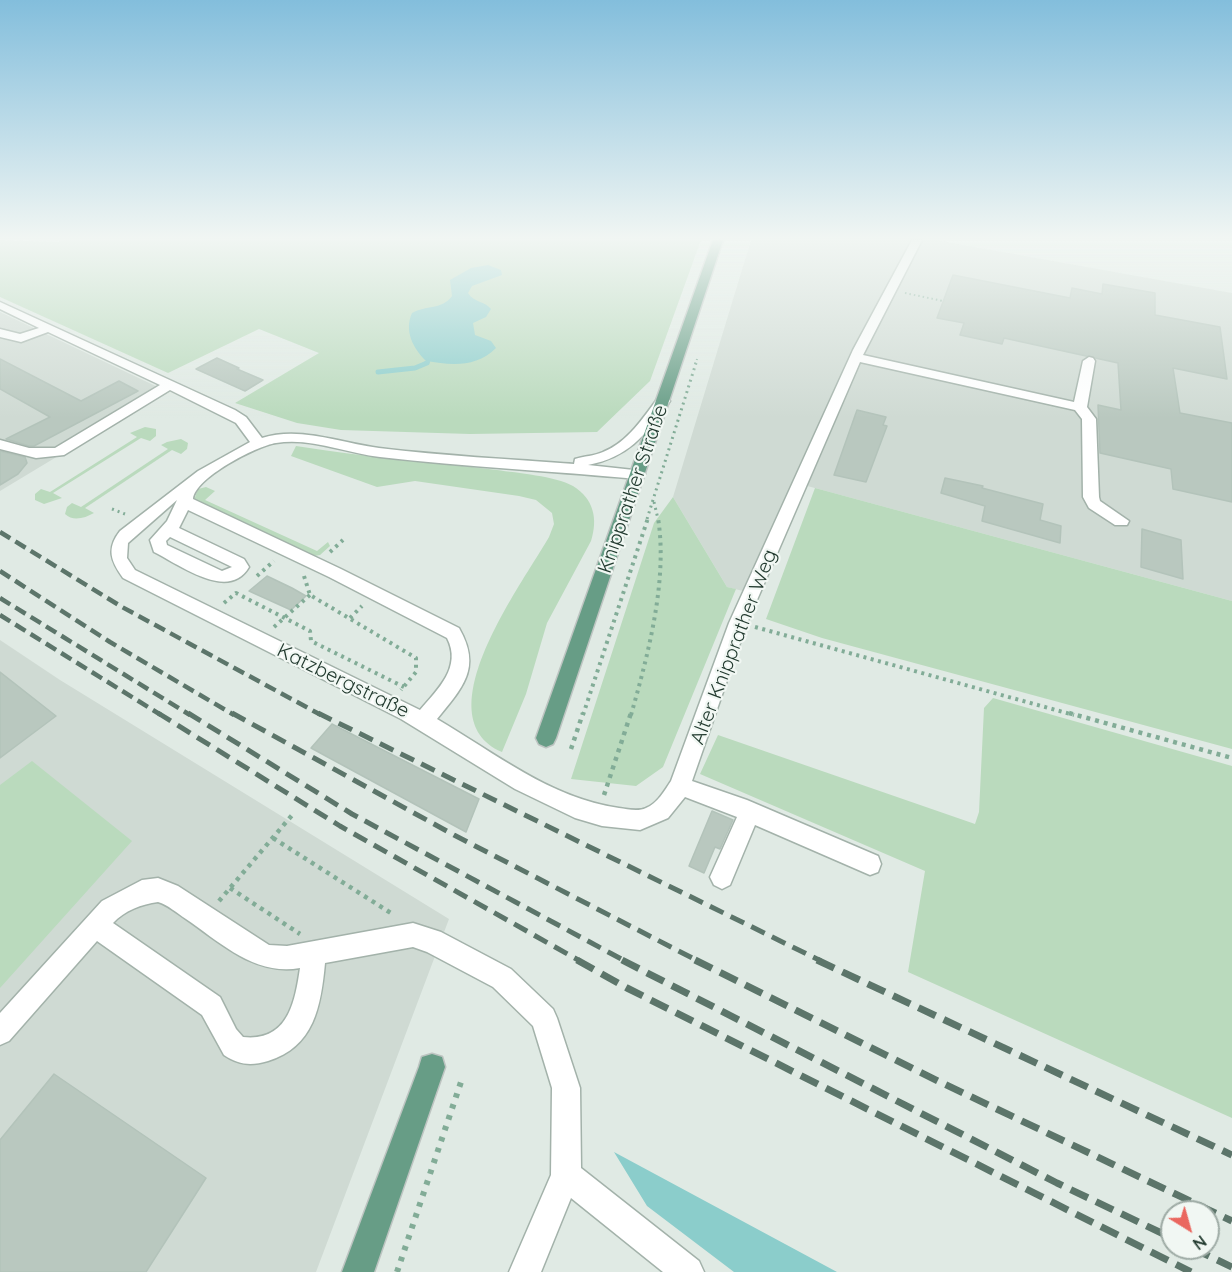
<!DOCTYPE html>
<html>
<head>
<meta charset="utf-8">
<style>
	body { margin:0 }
	#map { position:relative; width:1232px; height:1272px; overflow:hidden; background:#e0eae4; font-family:Quicksand,sans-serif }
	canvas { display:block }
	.north { position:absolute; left:1160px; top:1200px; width:60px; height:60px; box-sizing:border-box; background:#f1f7f3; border:2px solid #9eaba5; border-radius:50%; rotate:143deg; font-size:16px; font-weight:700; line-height:24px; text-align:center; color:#223a2f }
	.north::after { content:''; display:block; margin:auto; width:21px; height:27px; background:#ea675f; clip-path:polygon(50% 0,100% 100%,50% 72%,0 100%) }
</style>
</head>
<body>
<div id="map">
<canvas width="1232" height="1272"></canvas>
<div class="north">N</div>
</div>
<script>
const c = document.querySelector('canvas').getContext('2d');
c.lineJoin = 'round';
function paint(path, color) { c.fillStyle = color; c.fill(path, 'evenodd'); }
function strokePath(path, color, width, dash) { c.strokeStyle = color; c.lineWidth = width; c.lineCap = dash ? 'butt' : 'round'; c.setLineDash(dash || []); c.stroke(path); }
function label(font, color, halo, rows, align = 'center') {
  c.font = font + ' Quicksand,sans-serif'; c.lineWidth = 4.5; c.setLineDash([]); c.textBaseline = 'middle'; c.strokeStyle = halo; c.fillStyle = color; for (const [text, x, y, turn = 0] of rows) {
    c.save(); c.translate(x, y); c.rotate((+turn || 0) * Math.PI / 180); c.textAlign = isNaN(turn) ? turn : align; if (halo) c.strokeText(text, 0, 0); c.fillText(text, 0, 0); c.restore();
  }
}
const built = new Path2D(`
	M751 240H936L1232 293V601L800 484 755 594 727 587 673 497Z
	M0 312 166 391 0 491Z
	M0 640 60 680 449 919 316 1272H0Z`);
const green = new Path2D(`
	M0 240 59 242 63 240H701L650 381 597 432 470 434 341 430 297 423 235 403 319 353 259 329 168 373 0 297Z
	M145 427 156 429V436L150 441 141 438 53 493 62 498 44 504 35 500V494L41 489 50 492 137 437 130 433Z
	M181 439 188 443 187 449 181 454 172 450 85 508 94 513C85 518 73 522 65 514L67 507 72 503 81 507 168 449 161 445 167 442Z
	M296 446C363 457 430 462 497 470 517 473 555 476 573 486 594 499 598 519 591 541L547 623 526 694 502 752C422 717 523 583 549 537L554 524 552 513 536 500 519 496 415 481 377 487 291 456Z
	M206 487 215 491 205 500 317 551 328 542 330 546 320 555 314 556 194 500 198 489Z
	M815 488 1232 601V749L822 638 766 619Z
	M673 497 727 587 736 589 663 767 636 786 571 779 654 523Z
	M993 698 1232 766V1118L908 972 925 871 700 774 718 735 975 824 979 812 984 708Z
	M32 761 132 841 0 988V785Z`);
const water = new Path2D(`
	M488 265 501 270 502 275 472 286 468 293C474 303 485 301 491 309L486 317 473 323 475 335 491 341 496 348C476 368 451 365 426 361 413 348 404 331 412 313 426 305 442 310 452 296L450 280 471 268Z
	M614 1152 837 1272H734L647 1206Z`);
const streamFar1 = new Path2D(`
	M424 364 428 362`);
const stream = new Path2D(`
	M378 372 415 368 427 363`);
const building = new Path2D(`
	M953 275 1070 298 1072 288 1102 294 1103 284 1155 293V315L1220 327 1227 379 1173 368 1180 413 1232 423V502L1173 489 1171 469 1100 453 1098 405 1121 410 1118 363 1004 338 1002 344 960 335 964 323 937 318Z
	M217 358 239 368 237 369 263 380 245 391 196 369Z
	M0 359 81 401 119 381 138 391 34 446H29L6 439 50 417 0 389Z
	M857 410 886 417 883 425 887 426 866 482 834 475Z
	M0 451 25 457 27 463 18 474 0 485Z
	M945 478 983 486 982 488 1043 504 1040 520 1061 526 1060 543 982 521 985 506 941 493Z
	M1142 529 1181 540 1183 579 1141 567Z
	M267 576 292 588 306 596 291 610 249 591Z
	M0 672 56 716 0 758Z
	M332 724 479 799 466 832 311 748Z
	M712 811 733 820 720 849 715 847 704 873 689 866Z
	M54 1074 206 1178 146 1272H0V1140Z`);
const pathFar4 = new Path2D(`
	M905 293 943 301
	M695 364 697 359`);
const pathFar3 = new Path2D(`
	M654 502 658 519
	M112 509 125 514
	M647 519 696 363`);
const pathFar2 = new Path2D(`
	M330 552 343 540
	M257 576 274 561
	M304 576 310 595 416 658V672L401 690
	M224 603 236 593 310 631 311 641 404 687
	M350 618 362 606
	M274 627 310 595
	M755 627 1074 715
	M583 715 648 518
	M631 715C648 655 668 580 658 518`);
const pathFar1 = new Path2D(`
	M1069 713 1232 758
	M571 749 583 713
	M604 795 631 713
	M273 838 394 915
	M230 888 300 934
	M219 901 293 814`);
const path = new Path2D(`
	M397 1272 463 1076`);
const minor = new Path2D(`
	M912 240H922L863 355 1074 402 1083 361 1089 357 1093 358 1095 361 1087 407 1096 419 1099 497 1100 501 1129 521 1127 525H1115L1089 508 1083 497 1082 419 1075 410 860 362 747 623 692 781 747 800 878 856 881 864 878 872 870 875 755 825 730 885 722 889 714 885 710 877 737 817 685 797 668 818 640 830 602 826 575 818 515 789 401 719 123 578C111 561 106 549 120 531L198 471 250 442 236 423 170 390 64 455 36 458 0 449V440L29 448H55L160 385 48 332 21 342 0 337V329L20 334 39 328 0 309V302L235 410 246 417 262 438C300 426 340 443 379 448 444 456 509 459 574 464L575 459C584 456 594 456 603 452 628 442 643 418 658 398H668L670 401 668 404C644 436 629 457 588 465L643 471 645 474 643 477 638 479C552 471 466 467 380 457 346 453 310 437 276 443 256 446 195 478 193 499L341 569 459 628C482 668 463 687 437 719 495 753 550 798 619 808 627 809 638 812 646 808 657 804 665 790 671 781L729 623 853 350ZM177 500 167 521 150 540 154 552C180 565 229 602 249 567L244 559 179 528 188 510 329 577 447 638C462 667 438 689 420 710L135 570 127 558 128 543ZM170 537 232 567 222 571 167 545 166 541Z
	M158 878 178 886 269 945 287 946 413 923 441 932 511 969 553 1009 557 1018 580 1088 581 1168 699 1261 704 1272H663L571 1198 541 1272H509L551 1175 552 1088 533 1026 493 987 427 952 413 947 325 963C321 1006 314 1047 268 1061 251 1066 239 1065 224 1055L202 1015 97 941 9 1041 0 1045V1013L102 901 142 880ZM158 902C168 905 177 913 186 919 221 943 255 976 300 968 295 1002 288 1042 243 1037L236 1029 220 997 113 923C124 911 142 904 158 902Z`);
const major = new Path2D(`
	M713 240H723L556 738 553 744 546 747 539 744 536 738Z
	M432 1054 442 1057 445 1067 374 1272H342L419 1067 422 1057Z`);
const railFar2 = new Path2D(`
	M0 532 122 607 321 715
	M0 571 110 642 234 715
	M0 598 190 715
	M0 615 161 715`);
const railFar1 = new Path2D(`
	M158 713 340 826 580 961
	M188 713 352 814 625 961
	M232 713 454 835 698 961
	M318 713 821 961`);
const rail = new Path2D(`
	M577 960 627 988 1191 1272
	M622 960 1057 1183 1172 1238
	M695 960 938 1081 1232 1221
	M817 960 1232 1155
	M1192 1248 1232 1267`);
const streetNames = [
	["Knipprather Straße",633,489,-71],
	["Alter Knipprather Weg",734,647,-69],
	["Katzbergstraße",343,681,26]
];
paint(built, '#cfdad3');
paint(green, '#badabd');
paint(water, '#8bcdcb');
strokePath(streamFar1, '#8bcdcb', 4);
strokePath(stream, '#8bcdcb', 5);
paint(building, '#b9c8bf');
strokePath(building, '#b3c3ba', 1.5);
strokePath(minor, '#a3b2aa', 3);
strokePath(major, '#bdc4c1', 3);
strokePath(pathFar4, '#82ac97', 2, [1.5, 3]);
strokePath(pathFar3, '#82ac97', 3, [2, 4]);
strokePath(pathFar2, '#82ac97', 4, [3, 4.5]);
strokePath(pathFar1, '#82ac97', 4.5, [4, 5]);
strokePath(path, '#82ac97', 6, [4.5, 7]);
paint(minor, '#fff');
paint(major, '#679d86');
strokePath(railFar2, '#5c756a', 4.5, [12, 6]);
strokePath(railFar1, '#5c756a', 5, [15, 8]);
strokePath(rail, '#5c756a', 7, [19, 9]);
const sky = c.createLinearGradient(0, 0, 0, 418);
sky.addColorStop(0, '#83bedc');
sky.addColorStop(0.57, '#f1f6f3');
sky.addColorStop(1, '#f1f6f300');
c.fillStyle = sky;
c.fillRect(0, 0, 1232, 418);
label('20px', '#223a2f', '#f1f7f3', streetNames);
</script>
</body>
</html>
